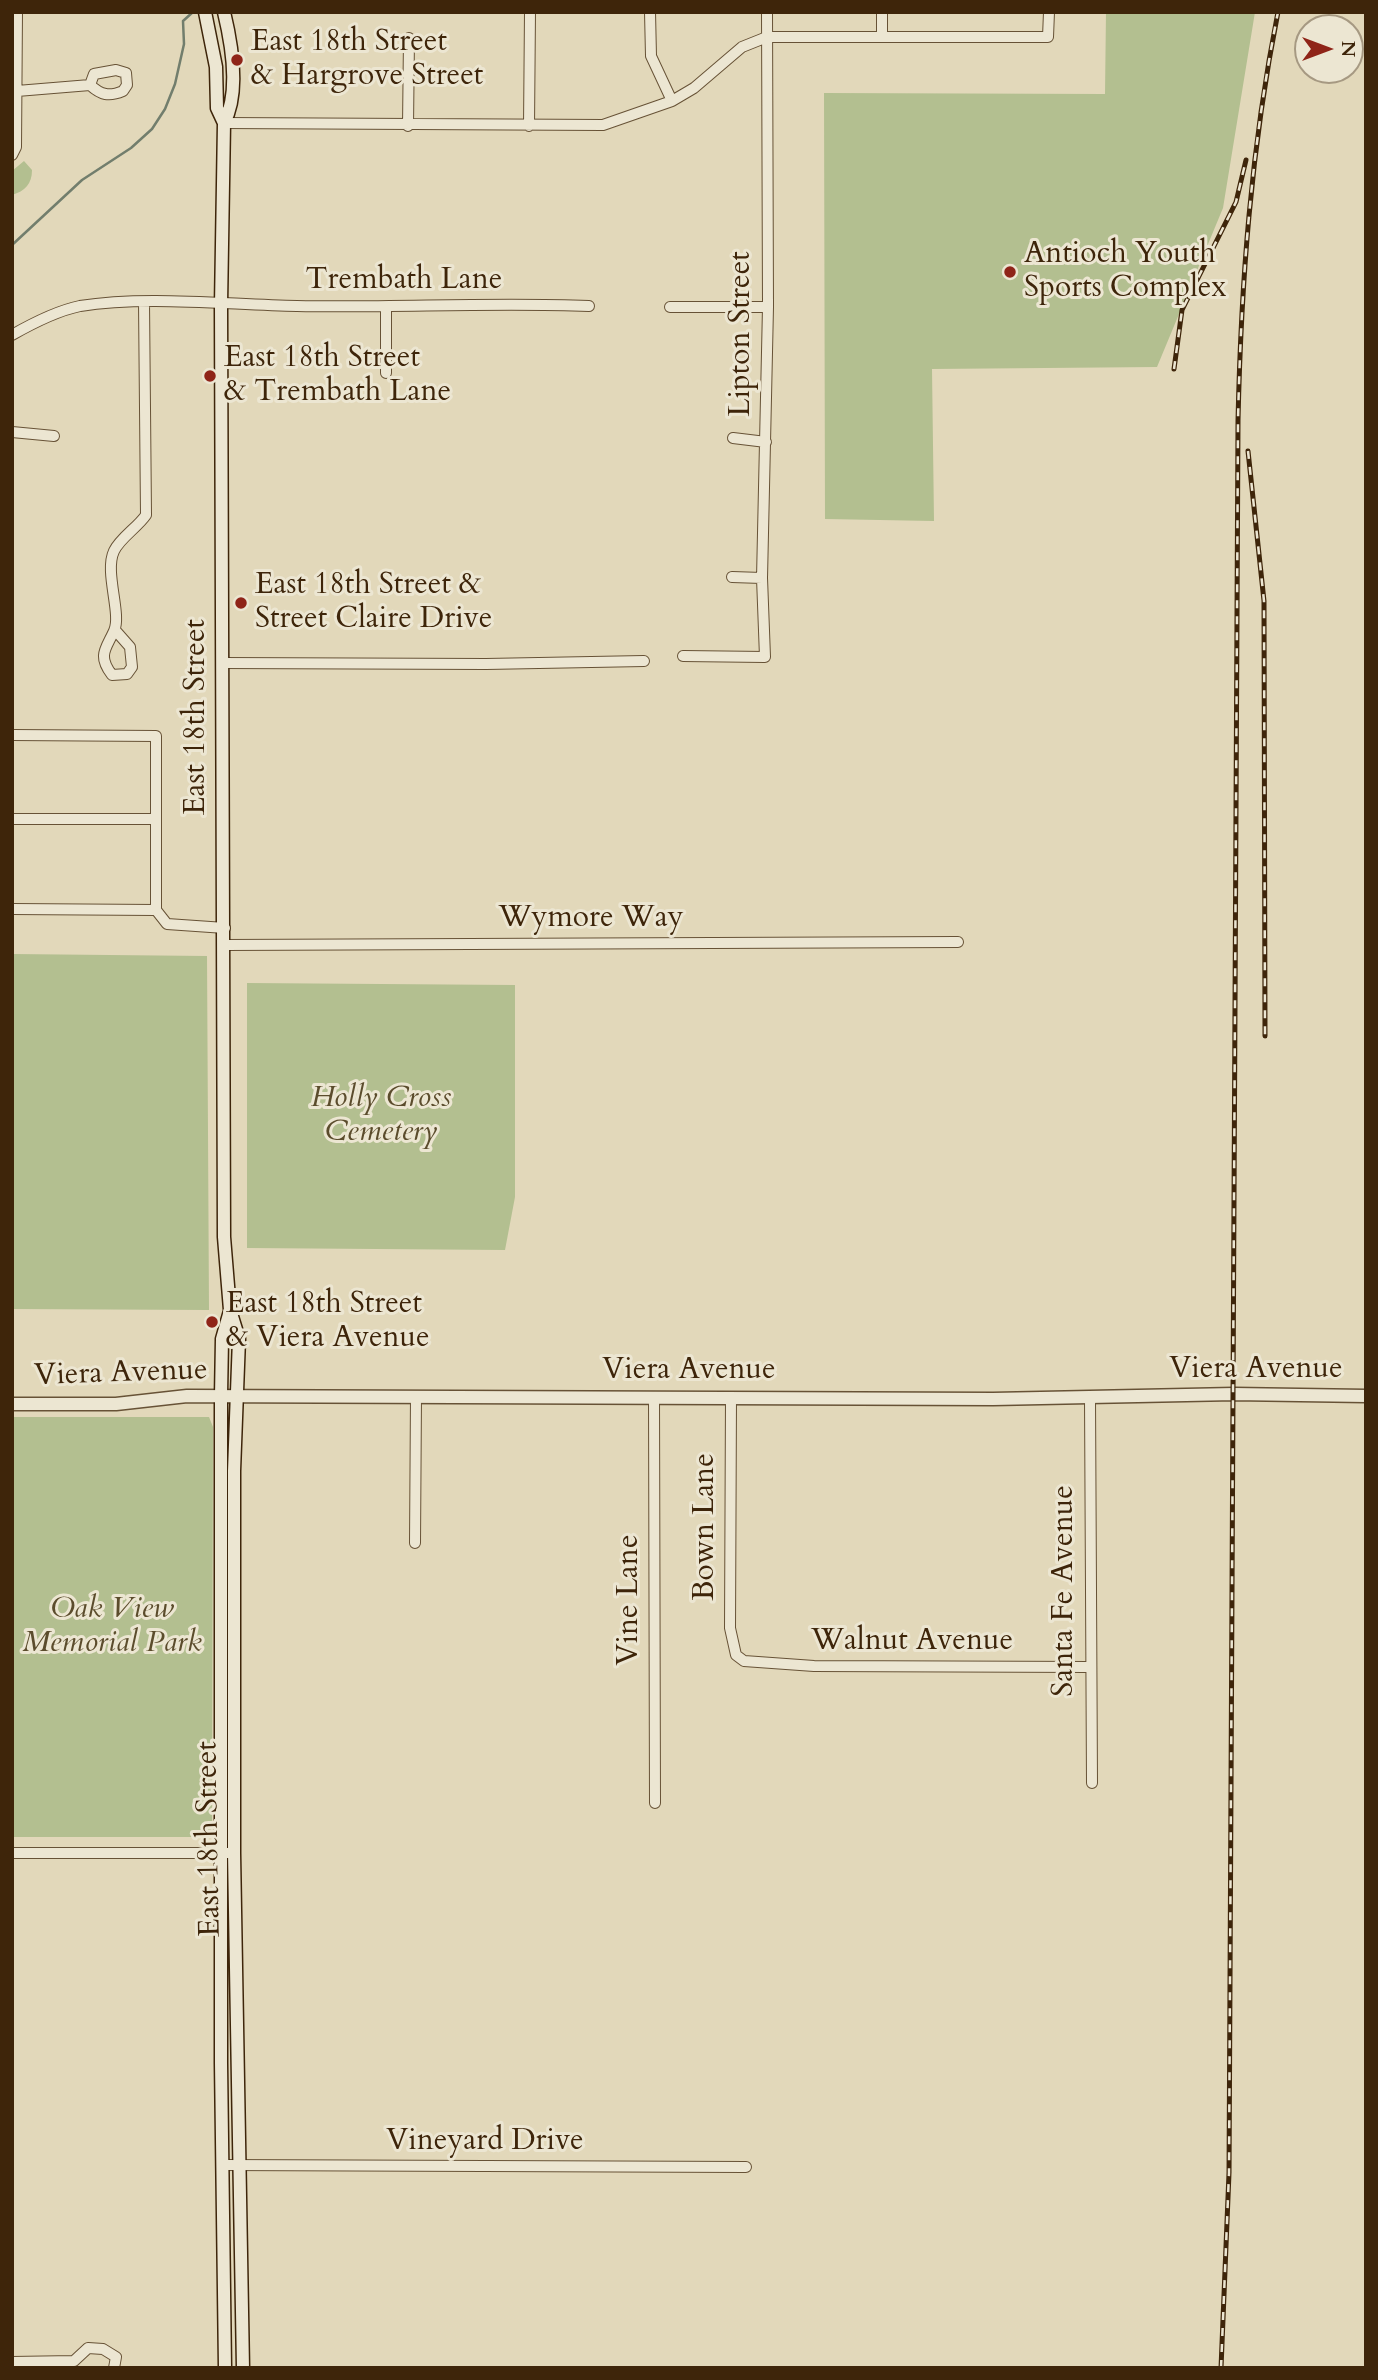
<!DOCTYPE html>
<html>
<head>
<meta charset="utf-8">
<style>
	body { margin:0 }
	#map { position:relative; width:1378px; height:2380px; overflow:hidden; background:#e2d8ba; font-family:Cardo,serif }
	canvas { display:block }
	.frame { position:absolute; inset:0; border:14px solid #3e250a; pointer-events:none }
	.north { position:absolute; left:1294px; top:14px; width:70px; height:70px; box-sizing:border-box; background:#ece6d2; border:2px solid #a69982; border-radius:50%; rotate:90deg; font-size:19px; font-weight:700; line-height:28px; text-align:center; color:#3e250a }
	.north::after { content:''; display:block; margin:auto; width:24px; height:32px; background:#8f2418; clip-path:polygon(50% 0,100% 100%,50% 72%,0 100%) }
</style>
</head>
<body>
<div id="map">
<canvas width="1378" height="2380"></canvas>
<div class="frame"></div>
<div class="north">N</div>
</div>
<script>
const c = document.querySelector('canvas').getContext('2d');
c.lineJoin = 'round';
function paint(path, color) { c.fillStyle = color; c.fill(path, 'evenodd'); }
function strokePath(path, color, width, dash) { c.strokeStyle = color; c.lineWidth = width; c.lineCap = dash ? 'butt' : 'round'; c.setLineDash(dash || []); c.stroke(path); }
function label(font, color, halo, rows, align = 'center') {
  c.font = font + ' Cardo,serif'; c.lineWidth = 6; c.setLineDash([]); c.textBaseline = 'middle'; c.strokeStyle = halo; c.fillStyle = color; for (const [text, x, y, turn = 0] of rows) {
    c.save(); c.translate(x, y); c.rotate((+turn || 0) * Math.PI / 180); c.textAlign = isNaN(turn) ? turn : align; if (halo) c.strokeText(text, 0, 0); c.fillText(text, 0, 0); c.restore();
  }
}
const green = new Path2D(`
	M1106 12H1255L1223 208 1157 367 932 369 934 521 825 519 824 93 1105 94Z
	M24 161 32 170C32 184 25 191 12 195V171Z
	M12 954 207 956 209 1310 12 1309Z
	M247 983 515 985V1197L505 1250 247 1248Z
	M12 1417H209L213 1427 212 1828 205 1837H12Z`);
const stream = new Path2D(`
	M12 245 82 180 131 148 152 129 165 109 175 84 184 44 183 21 193 12`);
const minor = new Path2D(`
	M650 12 651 56 672 101
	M882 12V35
	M17 91 90 85C101 95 109 97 123 91L127 85 126 73 116 70 94 74 90 85
	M224 123 603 125 672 101 694 88 742 47 767 37H1048L1049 12
	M408 126 409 38
	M529 126 530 12
	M12 155 16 147 17 12
	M670 307H768
	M12 335C33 323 56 311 80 306 146 295 230 305 297 306 394 308 492 302 589 306
	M386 373V308
	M12 432 54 436
	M733 438 766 442
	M732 577 762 578
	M115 630 130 647 132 667 127 674 112 675C97 655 106 649 114 631 122 614 104 572 114 551 120 538 138 527 146 515L144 302
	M683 656 765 657 762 578 768 307 767 12
	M222 663 486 664 644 661
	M12 735 156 736V910L167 924 225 928
	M12 819H156
	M12 909 156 910
	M225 945 958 942
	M654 1397 655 1803
	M731 1398 730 1628 736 1655 744 1661 814 1666 1089 1667
	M1090 1398 1092 1783
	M415 1543 416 1396
	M12 1853H234
	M223 2165 746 2167
	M74 2361 88 2348 103 2349 116 2357 114 2368
	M12 2362 74 2361`);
const tertiary = new Path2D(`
	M12 1404H116L187 1396 993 1399 1234 1394 1366 1396`);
const secondary = new Path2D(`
	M205 12 216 67 217 108 224 123 221 305 224 1237 230 1310 239 1339 234 1471V1853L243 2368
	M224 12C232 45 240 93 224 123
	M225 2368 221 2063V1396L222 1339 230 1311`);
const rail = new Path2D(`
	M1174 369 1182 310 1236 202 1246 160
	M1248 451 1264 601 1265 1036
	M1221 2368 1229 2173 1238 421C1241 283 1251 148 1278 12`);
const markers = [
	[237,60,7,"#8f2418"],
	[1010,272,7,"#8f2418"],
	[210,376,7,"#8f2418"],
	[241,603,7,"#8f2418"],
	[212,1322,7,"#8f2418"]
];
const poiNames = [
	["East 18th Street",251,43],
	["& Hargrove Street",251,77],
	["Antioch Youth",1024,255],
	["Sports Complex",1024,289],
	["East 18th Street",224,359],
	["& Trembath Lane",224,393],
	["East 18th Street &",255,586],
	["Street Claire Drive",255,620],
	["East 18th Street",226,1305],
	["& Viera Avenue",226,1339]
];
const streetNames = [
	["Trembath Lane",404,281],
	["Lipton Street",742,334,-90],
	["East 18th Street",197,717,-90],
	["Wymore Way",591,919],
	["Viera Avenue",1256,1370],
	["Viera Avenue",689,1371],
	["Viera Avenue",121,1374,-2],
	["Bown Lane",706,1527,-90],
	["Santa Fe Avenue",1065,1591,-90],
	["Vine Lane",630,1600,-90],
	["Walnut Avenue",912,1642],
	["East 18th Street",210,1839,-91],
	["Vineyard Drive",485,2142]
];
const parkNames = [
	["Holly Cross",381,1099],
	["Cemetery",381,1133],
	["Oak View",112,1610],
	["Memorial Park",112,1644]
];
paint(green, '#b3bf90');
strokePath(stream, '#727e6d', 2.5);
strokePath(minor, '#675236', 12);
strokePath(tertiary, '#675236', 15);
strokePath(secondary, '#3e250a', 15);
strokePath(minor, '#ece6d2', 10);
strokePath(tertiary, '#ece6d2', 12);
strokePath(secondary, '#ece6d2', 12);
strokePath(rail, '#3e250a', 5);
strokePath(rail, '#ece6d2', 2.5, [8]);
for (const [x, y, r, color] of markers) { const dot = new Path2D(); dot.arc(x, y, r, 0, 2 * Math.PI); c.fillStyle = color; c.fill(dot); strokePath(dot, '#ece6d2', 2.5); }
label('30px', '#3e250a', '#ece6d2', poiNames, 'left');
label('30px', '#3e250a', '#ece6d2', streetNames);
label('italic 30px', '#5b4c2c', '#ece6d2', parkNames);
</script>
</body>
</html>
